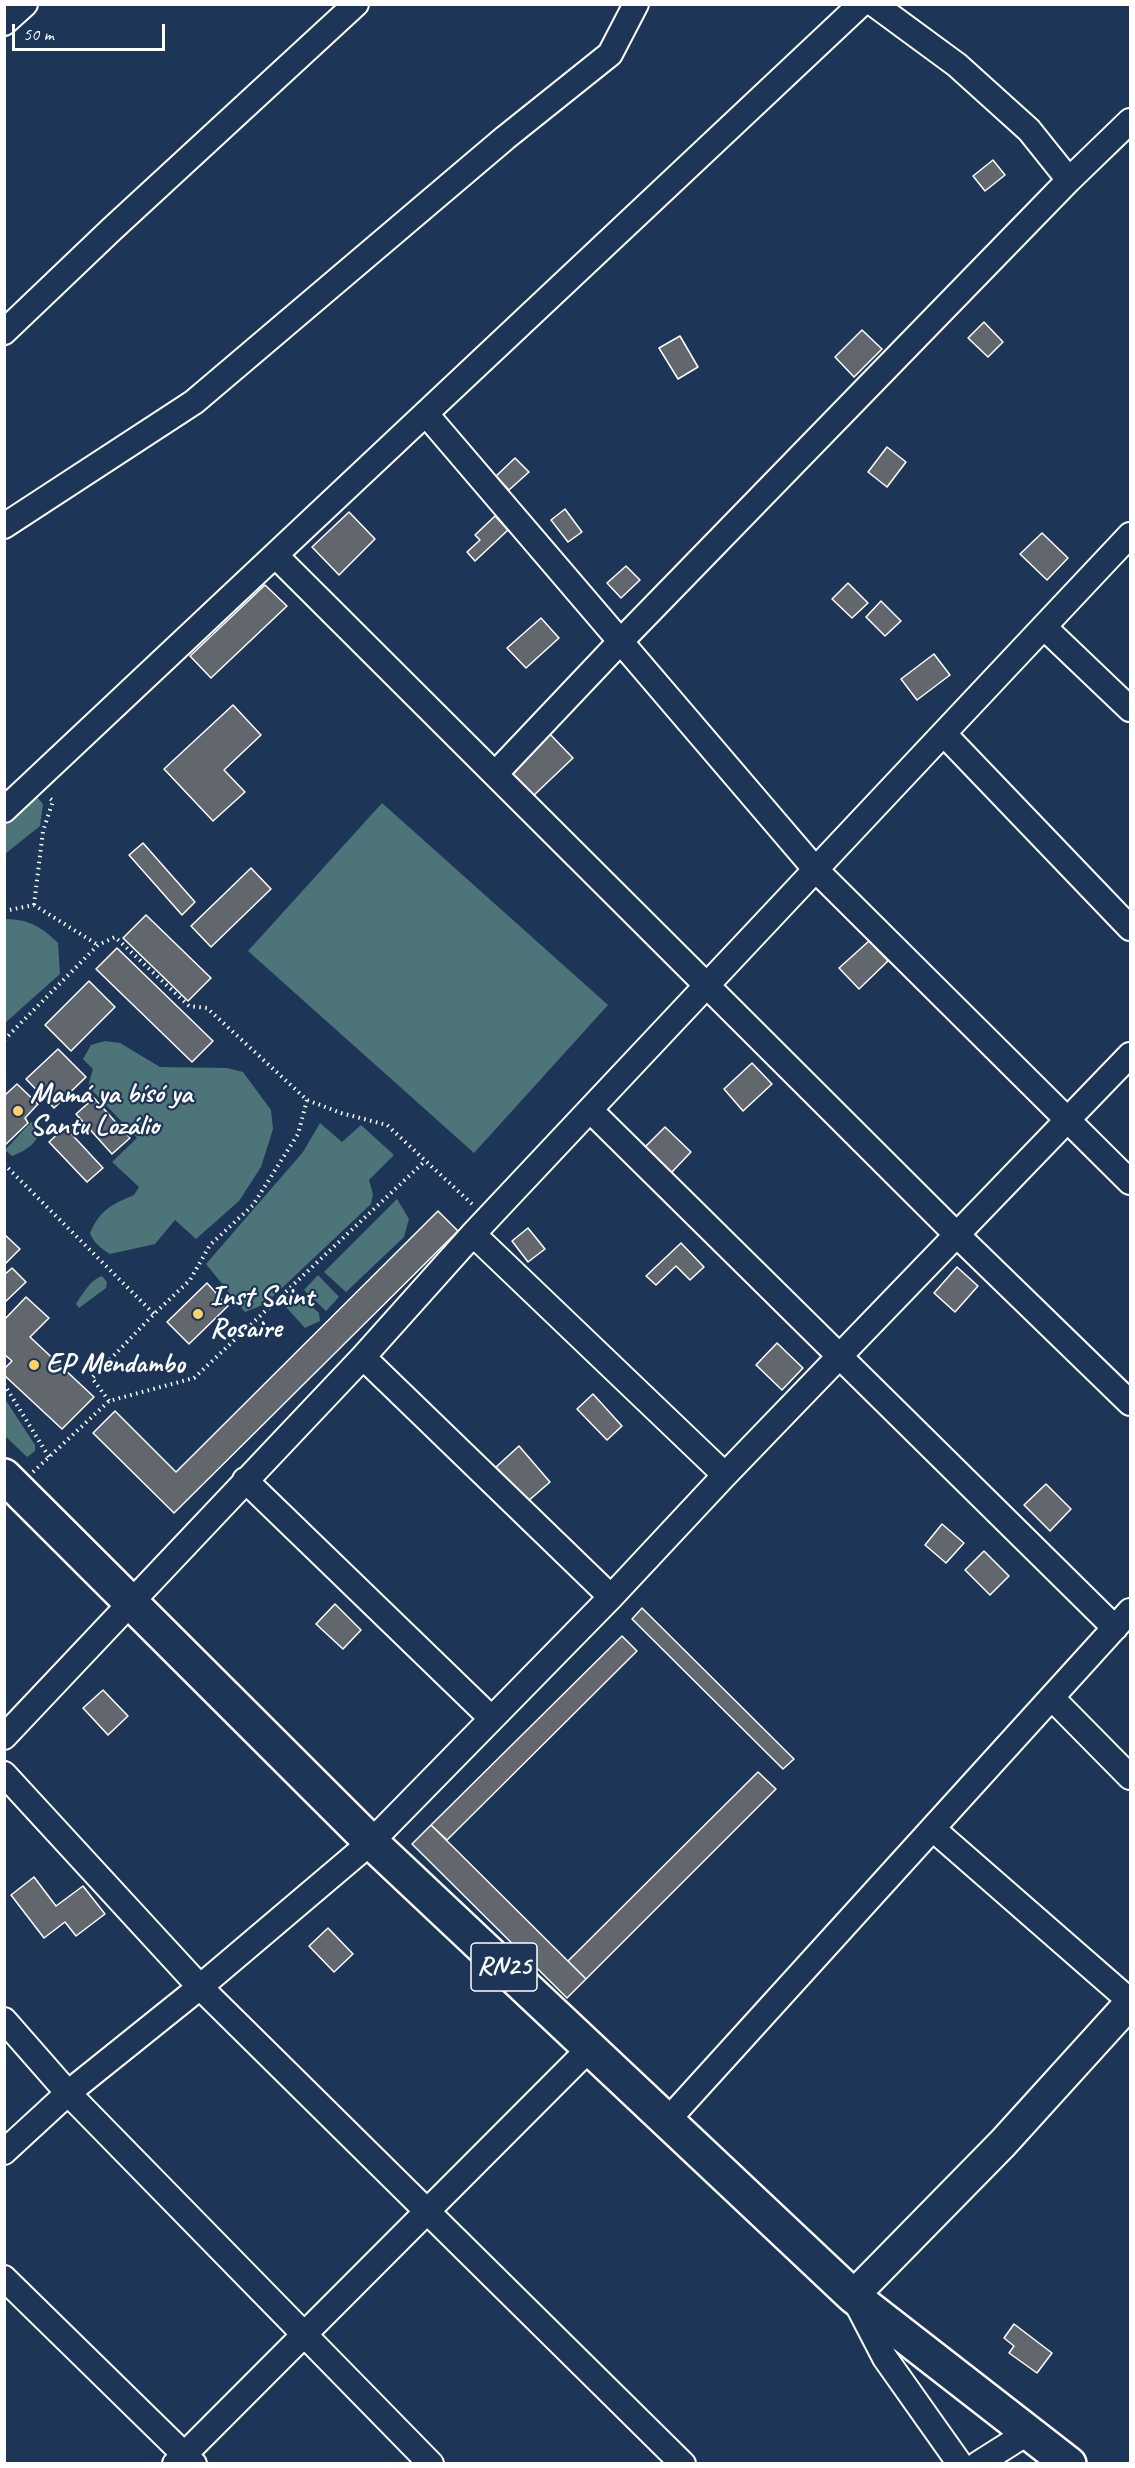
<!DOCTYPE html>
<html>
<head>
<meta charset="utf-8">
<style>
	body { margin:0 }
	#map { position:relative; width:1135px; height:2468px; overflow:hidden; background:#1d3557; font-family:Caveat,sans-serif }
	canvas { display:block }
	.frame { position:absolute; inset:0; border:6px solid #fff; pointer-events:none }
	.scale { position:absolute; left:12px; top:24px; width:153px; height:27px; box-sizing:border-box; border:3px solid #fff; border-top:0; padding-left:8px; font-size:18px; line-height:21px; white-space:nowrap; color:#fff; -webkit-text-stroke:4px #1d3557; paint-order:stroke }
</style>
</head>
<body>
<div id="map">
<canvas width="1135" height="2468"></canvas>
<div class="frame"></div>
<div class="scale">50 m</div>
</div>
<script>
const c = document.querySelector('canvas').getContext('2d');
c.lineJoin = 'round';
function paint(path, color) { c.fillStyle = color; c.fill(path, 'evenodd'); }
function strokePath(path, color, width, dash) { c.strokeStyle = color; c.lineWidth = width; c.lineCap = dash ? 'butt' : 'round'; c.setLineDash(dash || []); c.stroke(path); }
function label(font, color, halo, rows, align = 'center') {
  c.font = font + ' Caveat,sans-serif'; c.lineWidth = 4.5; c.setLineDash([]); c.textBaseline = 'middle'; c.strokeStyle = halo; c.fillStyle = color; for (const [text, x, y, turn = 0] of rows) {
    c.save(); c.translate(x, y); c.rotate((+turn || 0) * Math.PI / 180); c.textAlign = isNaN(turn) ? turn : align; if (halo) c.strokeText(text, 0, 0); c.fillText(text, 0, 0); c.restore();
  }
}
const green = new Path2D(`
	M35 795 43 804 40 826 5 854V826Z
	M382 803 608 1005 474 1153 248 951Z
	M5 919C28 919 42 927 58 943L60 974 5 1023Z
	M105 1041 120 1043 160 1067 227 1068 243 1072 271 1110 273 1129 261 1167 239 1201 196 1239 175 1220 155 1244 110 1254C100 1248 94 1243 90 1233 100 1210 112 1204 134 1195L139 1187 112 1162 137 1138 88 1086 93 1069 83 1059 91 1045Z
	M31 1122 38 1123C44 1140 26 1151 12 1156L5 1150Z
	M320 1123 342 1142 361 1125 394 1155 369 1180 373 1194 371 1204 265 1304 245 1312 206 1264 303 1152Z
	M397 1199 409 1219 404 1237 346 1292 324 1272Z
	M318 1275 339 1297 326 1311 304 1290Z
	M102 1276 107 1282 106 1288 79 1308 76 1304C82 1295 91 1279 102 1276Z
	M298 1294 319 1313 320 1321 305 1328 285 1306Z
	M5 1399 35 1445V1451L27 1457 5 1436Z`);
const building = new Path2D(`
	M993 160 1005 175 985 191 973 176Z
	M984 322 1003 342 988 357 968 338Z
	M862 330 882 349 854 377 835 357Z
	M680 336 698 367 678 379 659 348Z
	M887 447 906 462 887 487 868 472Z
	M515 458 529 472 509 490 496 476Z
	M565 509 582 532 568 542 551 520Z
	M349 512 375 539 339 575 312 547Z
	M495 516 508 530 475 561 467 552 480 540 475 535Z
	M1042 533 1068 558 1047 580 1020 554Z
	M626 566 640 580 621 598 607 583Z
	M848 583 868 603 852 618 832 599Z
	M265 585 287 606 211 678 190 656Z
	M881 601 901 621 885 636 866 617Z
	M541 618 559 638 526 668 507 648Z
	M934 654 950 675 917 700 901 679Z
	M233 705 261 735 224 770 245 792 213 821 164 769Z
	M544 728 573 758 531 798 503 769Z
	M143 843 195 902 182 915 129 855Z
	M251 868 271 889 211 947 191 926Z
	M146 915 211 978 188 1001 123 938Z
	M869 941 888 961 859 989 839 968Z
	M117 948 213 1041 192 1062 96 969Z
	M89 981 115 1007 71 1051 45 1025Z
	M58 1049 86 1077 54 1108 26 1079Z
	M752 1063 772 1084 743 1111 724 1089Z
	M17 1084 38 1104 25 1118 28 1123 4 1146V1096Z
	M94 1098 130 1138 112 1154 76 1114Z
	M65 1127 103 1168 87 1182 49 1142Z
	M665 1127 691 1152 670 1174 644 1148Z
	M438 1211 458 1231 174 1513 93 1433 115 1411 176 1472Z
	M528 1228 545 1249 528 1262 512 1241Z
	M4 1234 20 1249 5 1264H4Z
	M681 1243 704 1267 690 1280 676 1266 656 1285 646 1276Z
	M957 1267 978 1286 955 1312 934 1293Z
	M12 1268 26 1282 4 1303V1275Z
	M207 1283 228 1306 189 1344 167 1322Z
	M26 1297 49 1318 30 1337 94 1397 62 1429 4 1375V1369L12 1361 4 1354V1320Z
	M777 1343 803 1368 782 1390 756 1365Z
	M593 1394 622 1426 607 1440 577 1409Z
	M519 1446 550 1482 527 1502 496 1467Z
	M1046 1484 1071 1509 1050 1531 1024 1505Z
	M942 1524 964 1543 946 1563 925 1545Z
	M984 1551 1009 1576 990 1595 965 1570Z
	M335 1604 361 1630 343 1649 316 1624Z
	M642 1608 794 1759 783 1769 632 1619Z
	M622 1636 637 1651 447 1840 431 1825Z
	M103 1690 128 1716 108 1735 83 1708Z
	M758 1772 776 1789 586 1979 568 1961Z
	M431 1825 586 1979 567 1998 412 1844Z
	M34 1877 56 1906 83 1886 105 1914 76 1936 65 1922 44 1938 11 1895Z
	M328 1928 353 1954 334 1972 309 1946Z
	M1014 2324 1052 2353 1037 2373 1009 2353 1014 2346 1004 2338Z`);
const path = new Path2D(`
	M34 905 43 831 53 801 47 796
	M4 911 34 905 98 945
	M4 1040 98 945 115 937 189 1006 207 1008 307 1100 341 1113 387 1125 472 1204
	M4 1164 154 1314
	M4 1384 49 1457
	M109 1401 92 1378 154 1314 190 1280 210 1245 253 1205 298 1134 307 1100
	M33 1472 109 1401 194 1378 425 1161`);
const minor = new Path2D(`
	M874 4 957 65 1029 130 1069 180
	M4 23 25 4
	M4 332 112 229 356 4
	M426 414 816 870 1130 1182
	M4 526 194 402 505 138 610 54 636 4
	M276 556 957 1235 1130 1403
	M1044 627 1130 709
	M944 734 1130 928
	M495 774 620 642 1069 180 1130 121
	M4 810 861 4
	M590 1110 1115 1628
	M473 1234 725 1475
	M363 1357 611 1597
	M245 1480 491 1718
	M1052 1698 1130 1777
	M4 1737 363 1357 473 1234 1130 535
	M4 1774 200 1987 683 2464
	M933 1829 1130 2001
	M4 2020 68 2093 431 2464
	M667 2121 1130 1611
	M4 2152 68 2093 200 1987 371 1842 611 1597 725 1475 1130 1055
	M4 2278 194 2464
	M856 2302 885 2358 960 2464
	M175 2464 590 2048
	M978 2464 1027 2433`);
const tertiary = new Path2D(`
	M853 2296 1003 2143 1130 2003`);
const primary = new Path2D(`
	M4 1476 371 1842 853 2296 1069 2464`);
const markers = [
	[18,1111,6,"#ffd166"],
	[198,1314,6,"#ffd166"],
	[34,1365,6,"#ffd166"]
];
const shields = [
	[504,1967,66]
];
const shieldNames = [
	["RN25",504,1967]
];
const poiNames = [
	["Mamá ya bísó ya",30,1095],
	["Santu Lozálio",30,1127],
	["Inst Saint",210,1298],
	["Rosaire",210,1330],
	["EP Mendambo",46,1365]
];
paint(green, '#4d7478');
paint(building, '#62676d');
strokePath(building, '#fff', 1.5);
strokePath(minor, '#fff', 28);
strokePath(tertiary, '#fff', 34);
strokePath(primary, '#fff', 38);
strokePath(path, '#fff', 4, [1.5, 4.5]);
strokePath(minor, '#1d3557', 24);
strokePath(tertiary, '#1d3557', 30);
strokePath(primary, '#1d3557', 33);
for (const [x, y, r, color] of markers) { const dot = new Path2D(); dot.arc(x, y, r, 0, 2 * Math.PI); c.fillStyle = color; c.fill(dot); strokePath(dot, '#1d3557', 2); }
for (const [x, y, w] of shields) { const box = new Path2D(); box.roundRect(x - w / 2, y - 24, w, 48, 4.5); c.fillStyle = '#1d3557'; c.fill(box); strokePath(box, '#fff', 1.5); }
label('bold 27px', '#fff', null, shieldNames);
label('bold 28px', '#fff', '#1d3557', poiNames, 'left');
</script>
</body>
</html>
